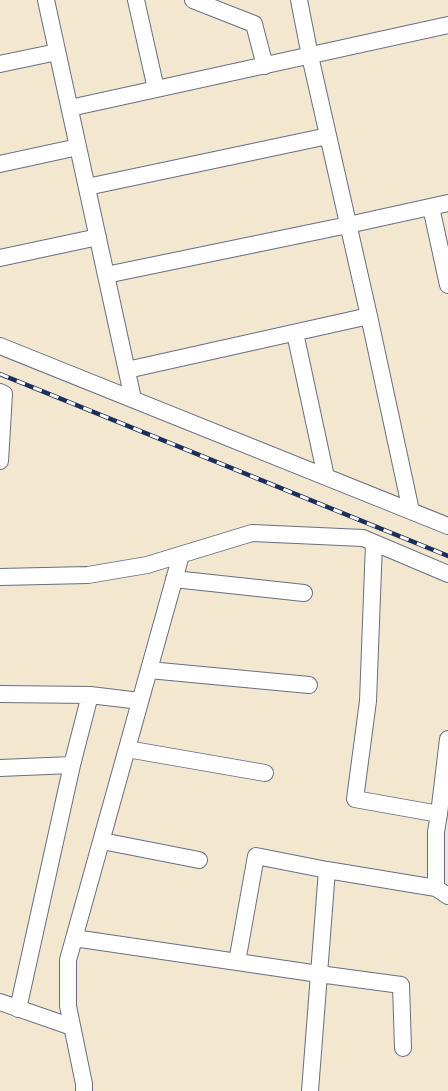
<!DOCTYPE html>
<html>
<head>
<meta charset="utf-8">
<style>
	body { margin:0 }
	canvas { display:block; background:#f3e7cf }
</style>
</head>
<body>
<canvas width="448" height="1091"></canvas>
<script>
const c = document.querySelector('canvas').getContext('2d');
c.lineJoin = 'round';
function strokePath(path, color, width, dash) { c.strokeStyle = color; c.lineWidth = width; c.lineCap = dash ? 'butt' : 'round'; c.setLineDash(dash || []); c.stroke(path); }
const street = new Path2D(`
	M46 0 133 399
	M136 0 156 89
	M193 0 254 24 265 66
	M299 0 310 56 369 316 411 511
	M0 64 57 52
	M70 108 448 25
	M0 164 78 147
	M87 187 328 136
	M431 207 448 285
	M0 258 98 237
	M106 275 348 225 448 203
	M295 333 326 477
	M0 346 448 526
	M127 370 369 316
	M0 392 4 394 0 461
	M0 577 88 575 147 565 252 533 363 538 448 574
	M174 579 304 593
	M149 670 309 685
	M0 694 90 695 140 701
	M127 749 265 773
	M72 765 90 695
	M0 768 72 765 18 1009
	M439 814 448 739
	M102 841 199 860
	M436 888 448 896
	M74 938 319 974 401 985 403 1048
	M237 962 256 856 327 870
	M0 1002 72 1027
	M84 1091V1084L68 1006V960L181 555
	M310 1091 327 870 436 888V832L439 814 355 799 368 701 374 543`);
const rail = new Path2D(`
	M0 374 448 556`);
strokePath(street, '#676f86', 18);
strokePath(street, '#fff', 16);
strokePath(rail, '#1b2f5e', 4.5);
strokePath(rail, '#fff', 3, [9]);
</script>
</body>
</html>
